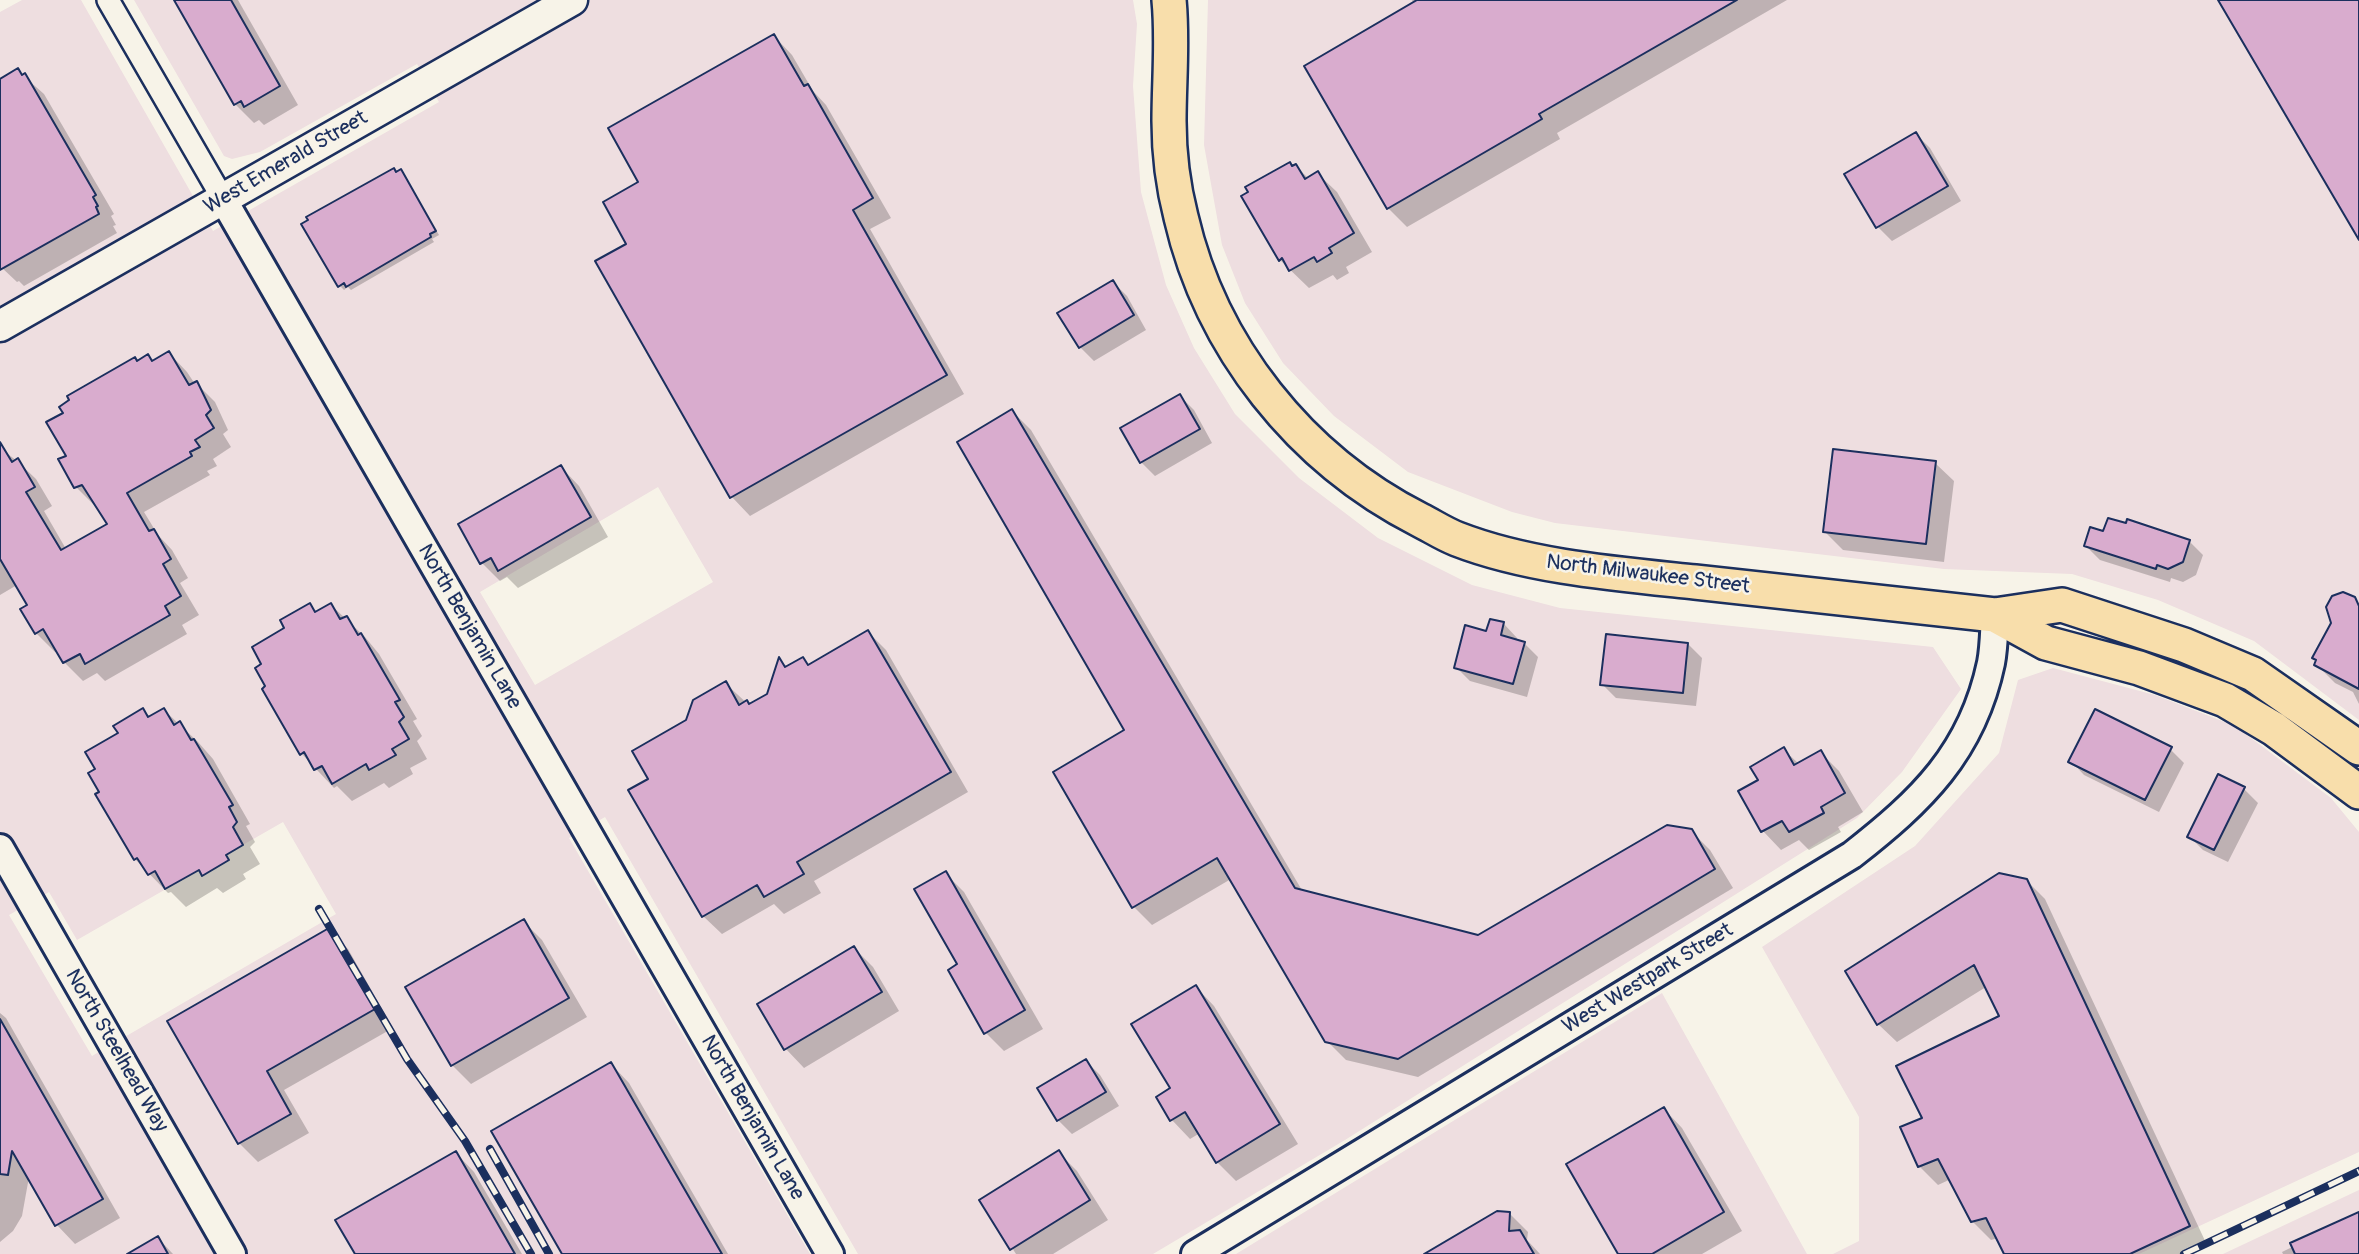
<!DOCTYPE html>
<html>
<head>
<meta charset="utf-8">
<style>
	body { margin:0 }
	canvas { display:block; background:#f7f3e8 }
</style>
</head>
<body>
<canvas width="2359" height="1254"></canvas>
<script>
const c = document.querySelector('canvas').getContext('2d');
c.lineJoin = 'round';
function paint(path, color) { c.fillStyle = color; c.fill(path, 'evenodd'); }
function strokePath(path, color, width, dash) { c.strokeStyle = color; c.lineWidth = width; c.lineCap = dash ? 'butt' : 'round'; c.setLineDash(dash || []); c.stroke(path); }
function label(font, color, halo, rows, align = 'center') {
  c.font = font + ' Pangolin,sans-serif'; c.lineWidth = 5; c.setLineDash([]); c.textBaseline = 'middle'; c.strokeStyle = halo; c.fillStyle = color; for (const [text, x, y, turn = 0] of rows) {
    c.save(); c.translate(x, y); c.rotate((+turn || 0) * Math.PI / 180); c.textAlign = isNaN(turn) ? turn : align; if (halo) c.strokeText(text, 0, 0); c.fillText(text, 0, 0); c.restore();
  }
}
const built = new Path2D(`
	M22 0H81L213 231 439 102 417 64 260 152 232 159 224 156 134 0H1133L1137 24 1133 86 1141 192 1166 285 1194 348 1235 414 1299 478 1378 538 1472 585 1560 608 1933 647 1961 689 1902 772 1857 818 1345 1140 1153 1254H858L605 817 569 838 810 1254H0V12ZM658 487 713 582 535 685 480 592ZM283 822 336 914 92 1056 9 915 49 892 77 940Z
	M1208 0H2359V720L2254 641 2158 600 2072 574 1944 569 1555 523 1512 512 1408 472 1334 416 1283 363 1245 303 1222 245 1204 145Z
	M2053 668 2155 695 2235 726 2331 798 2359 832V1152L2139 1254H1833L1859 1241V1117L1762 947 1915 846 1999 753 2018 680Z
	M1662 993 1807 1254H1236Z
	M2359 1190V1254H2223Z`);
const shadow = new Path2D(`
	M181 0H238L298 105 264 125 259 120 254 123 235 104Z
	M1412 0H1787L1557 133 1560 139 1407 227 1388 208 1414 4Z
	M774 36 792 55 813 91 826 105 891 218 870 229 964 394 750 516 732 497 629 244 641 183Z
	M18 71 44 94 114 214 111 216 116 225 113 226 117 233 24 286 19 281 17 282 0 266V81Z
	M1916 134 1930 148 1961 201 1892 241 1878 227Z
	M1296 166 1309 179 1318 174 1337 192 1372 252 1346 267 1349 273 1337 280 1333 275 1309 288 1280 260 1293 168Z
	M401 171 439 235 432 239 434 242 351 290 348 287 344 290 340 286 397 173Z
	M1113 282 1127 296 1146 330 1094 361 1080 347Z
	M169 353 187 372 195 384 196 383 215 402 228 430 223 434 231 447 213 459 217 466 207 471 210 475 144 512 158 535 172 550 188 578 180 583 199 615 182 625 187 634 105 681 97 673 83 681 64 662 58 650 55 652 36 633 23 610 29 606 17 585 0 595V448L17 461 36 479 52 506 44 511 66 549 109 524 97 505 95 506 76 487 68 457 65 413 148 356 154 362Z
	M1180 396 1194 410 1212 443 1155 476 1141 462Z
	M1012 411 1031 430 1303 892 1478 937 1691 831 1710 850 1733 888 1418 1077 1346 1060 1327 1041 1231 879 1152 925 1134 907 1127 730Z
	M1935 463 1954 481 1944 562 1843 550 1824 531Z
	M561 467 579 486 608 537 518 588 507 577 500 581 482 563Z
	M2104 533 2189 541 2203 555 2196 575 2183 582 2171 578 2170 582 2100 560 2086 546Z
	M2354 599 2359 604V704L2353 692 2335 683 2316 664Z
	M309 605 317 613 331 605 365 637 379 654 417 719 413 721 422 736 417 741 427 759 410 768 413 774 389 788 384 783 352 801 337 786 334 788 302 754 268 687 264 664 287 628Z
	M1504 624 1517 638V641L1524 643 1538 657 1527 697 1470 681 1456 667 1488 633Z
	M868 632 886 650 968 792 814 881 821 893 784 914 774 904 722 934 703 916 650 779 687 722 725 683 750 706 769 695 780 660 788 668 803 659 810 666Z
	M1688 644 1702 658 1696 706 1616 698 1602 684Z
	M143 710 151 718 164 710 198 742 213 759 250 824 246 826 255 842 250 847 260 864 243 874 246 879 223 893 217 888 186 907 171 892 168 893 135 859 101 792 97 770 120 734Z
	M2170 749 2184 763 2159 812 2084 775 2071 761Z
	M1784 750 1799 764 1820 752 1839 771 1863 812 1838 827 1841 832 1809 850 1799 840 1781 850 1763 831 1740 792 1760 781Z
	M2244 789 2258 803 2228 862 2203 850 2189 836Z
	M945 873 964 892 1043 1029 1004 1051 986 1033 960 965Z
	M2026 880 2045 899 2207 1245 2188 1254H2006L1998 1238 1991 1240 1972 1221 1951 1179 1938 1185 1919 1166 1924 1119 2001 1017 1986 987 1897 1042 1878 1024Z
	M523 921 542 940 587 1017 471 1084 452 1065Z
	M329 930 348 949 393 1028 284 1090 309 1133 258 1162 239 1143 169 1022Z
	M854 948 873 967 899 1011 804 1068 786 1049 759 1005Z
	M1196 987 1214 1006 1298 1144 1236 1181 1217 1162 1200 1133 1190 1139 1172 1120 1158 1098 1173 1089Z
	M0 1013 6 1018 120 1218 75 1244 57 1225 29 1177 22 1216 13 1231 0 1242Z
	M1086 1061 1100 1075 1119 1106 1072 1134 1058 1120Z
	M611 1064 629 1083 728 1254H564Z
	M1664 1109 1682 1128 1742 1231 1702 1254H1620Z
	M1058 1152 1077 1171 1108 1220 1053 1254H1016L981 1200Z
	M456 1153 474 1172 522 1254H357Z
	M1509 1213 1528 1232 1527 1240 1540 1254H1436Z
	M2359 1214V1254H2283L2282 1252Z
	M158 1238 173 1254H131Z`);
const building = new Path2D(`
	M174 0H231L280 86 244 107 241 101 234 105Z
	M1417 0H1737L1539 114 1542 119 1387 209 1304 66Z
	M2218 0H2359V240Z
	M774 34 804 86 808 84 873 198 853 210 947 375 730 498 595 261 626 244 603 202 638 182 608 128Z
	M18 68 22 75 25 73 96 195 93 197 98 206 96 207 99 214 0 270V79Z
	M1916 132 1948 186 1876 228 1844 174Z
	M1290 162 1292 166 1296 164 1305 179 1318 171 1354 233 1329 248 1332 253 1317 262 1314 257 1289 271 1282 258 1279 261 1241 196 1248 192 1245 187Z
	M394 168 396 172 401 169 436 231 430 234 431 237 346 287 344 283 338 287 301 224 308 220 306 217Z
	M1113 280 1134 315 1079 348 1057 313Z
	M169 351 189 385 197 381 211 410 206 415 214 428 195 440 200 447 190 452 192 456 127 493 149 531 154 529 171 559 163 564 181 596 165 606 170 615 85 664 80 654 63 663 43 629 35 634 20 609 27 605 0 559V442L12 462 18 458 35 487 26 492 61 550 107 524 82 485 74 488 58 459 66 456 46 422 63 413 59 407 69 400 67 396 135 357 137 361 148 354 152 361Z
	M1180 394 1200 429 1140 463 1120 428Z
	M1012 409 1295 888 1478 935 1667 825 1692 829 1715 869 1398 1059 1325 1042 1217 858 1132 908 1053 772 1124 730 957 442Z
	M1833 449 1936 461 1926 544 1823 532Z
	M561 465 591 517 498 571 491 558 480 564 458 524Z
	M2108 518 2126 523 2127 519 2190 540 2183 562 2168 569 2157 565 2156 569 2084 546 2090 527 2103 531Z
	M2343 592 2355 597 2359 606V689L2314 665 2316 660 2312 658 2331 623 2326 607 2332 596Z
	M310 603 315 612 331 603 340 619 347 616 358 635 361 633 400 700 395 702 404 717 399 722 409 739 392 749 396 755 369 770 366 764 332 784 322 766 314 770 304 752 300 755 262 689 265 686 255 668 261 664 252 647 284 628 280 620Z
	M1490 619 1504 622 1501 635 1525 642 1513 684 1454 668 1465 625 1486 631Z
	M868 630 951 772 797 862 804 874 764 897 757 885 702 917 628 790 648 779 632 751 686 720 693 700 726 681 739 705 747 700 749 704 767 694 779 657 785 667 803 657 808 665Z
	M1606 634 1688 643 1683 693 1600 685Z
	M143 708 148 717 164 708 174 725 180 721 191 740 194 739 233 805 229 807 237 822 233 827 243 845 226 855 229 860 202 876 199 870 165 889 155 871 148 875 137 858 134 860 95 794 99 792 88 773 95 769 85 752 118 733 113 726Z
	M2095 709 2172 747 2145 800 2068 762Z
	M1784 747 1794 765 1821 750 1845 793 1821 807 1824 813 1789 832 1782 821 1761 832 1738 791 1758 780 1750 767Z
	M2218 774 2245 787 2214 850 2187 837Z
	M946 871 1025 1010 984 1034 948 970 957 964 914 889Z
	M1999 873 2027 879 2190 1226 2130 1254H2004L1986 1218 1971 1222 1938 1159 1918 1167 1900 1127 1922 1118 1896 1066 1999 1016 1974 965 1877 1025 1845 971Z
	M524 919 569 998 451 1066 405 987Z
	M329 928 375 1009 267 1071 291 1114 238 1144 167 1021Z
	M854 946 882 992 784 1050 757 1004Z
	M1196 985 1280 1124 1216 1163 1185 1112 1170 1121 1156 1097 1170 1088 1131 1024Z
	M0 1019 103 1199 55 1226 12 1151 8 1175 0 1174Z
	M1086 1059 1106 1092 1057 1121 1037 1088Z
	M611 1062 722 1254H562L491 1131Z
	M1664 1107 1724 1212 1652 1254H1618L1566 1164Z
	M1059 1150 1090 1200 1010 1250 979 1200Z
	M456 1151 515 1254H355L335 1220Z
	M1497 1211 1510 1212 1509 1231 1520 1230 1534 1254H1424Z
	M2359 1212V1254H2295L2290 1243Z
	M158 1236 168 1254H127Z`);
const minor = new Path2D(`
	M108 0 223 199`);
const tertiary = new Path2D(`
	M223 199 830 1254
	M0 848 232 1254
	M1195 1254 1852 855C1921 801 1972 753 1991 663 1994 648 1994 631 1995 615`);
const secondary = new Path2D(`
	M0 326 572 0`);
const primary = new Path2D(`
	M1169 0C1173 40 1169 81 1169 121 1169 153 1173 186 1181 217 1211 347 1300 459 1420 520 1432 526 1444 534 1457 539 1529 567 1618 574 1695 582 1795 593 1895 604 1995 615L2062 605 2184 645 2253 674 2359 748
	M1995 615 2046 643 2139 668 2225 700 2274 729 2359 792`);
const rail = new Path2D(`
	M319 909 407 1059 465 1141 531 1254
	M490 1149 549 1254
	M2184 1254 2359 1171`);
const streetNames = [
	["West Emerald Street",286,163,-30],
	["North Milwaukee Street",1648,575,7],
	["North Benjamin Lane",469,627,60],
	["West Westpark Street",1648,979,-31],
	["North Steelhead Way",116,1051,60],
	["North Benjamin Lane",752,1118,60]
];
paint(built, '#eedee0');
paint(shadow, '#0003');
paint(building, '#d9acce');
strokePath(building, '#1b2f5e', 2);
strokePath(minor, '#1b2f5e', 26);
strokePath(tertiary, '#1b2f5e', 32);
strokePath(secondary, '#1b2f5e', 35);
strokePath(primary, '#1b2f5e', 38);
strokePath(minor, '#f7f3e8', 21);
strokePath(tertiary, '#f7f3e8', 26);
strokePath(secondary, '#f7f3e8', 30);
strokePath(primary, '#f8deab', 33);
strokePath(rail, '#1b2f5e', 8);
strokePath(rail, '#f7f3e8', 5, [16]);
label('21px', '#1b2f5e', '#f7f3e8', streetNames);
</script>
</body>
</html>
